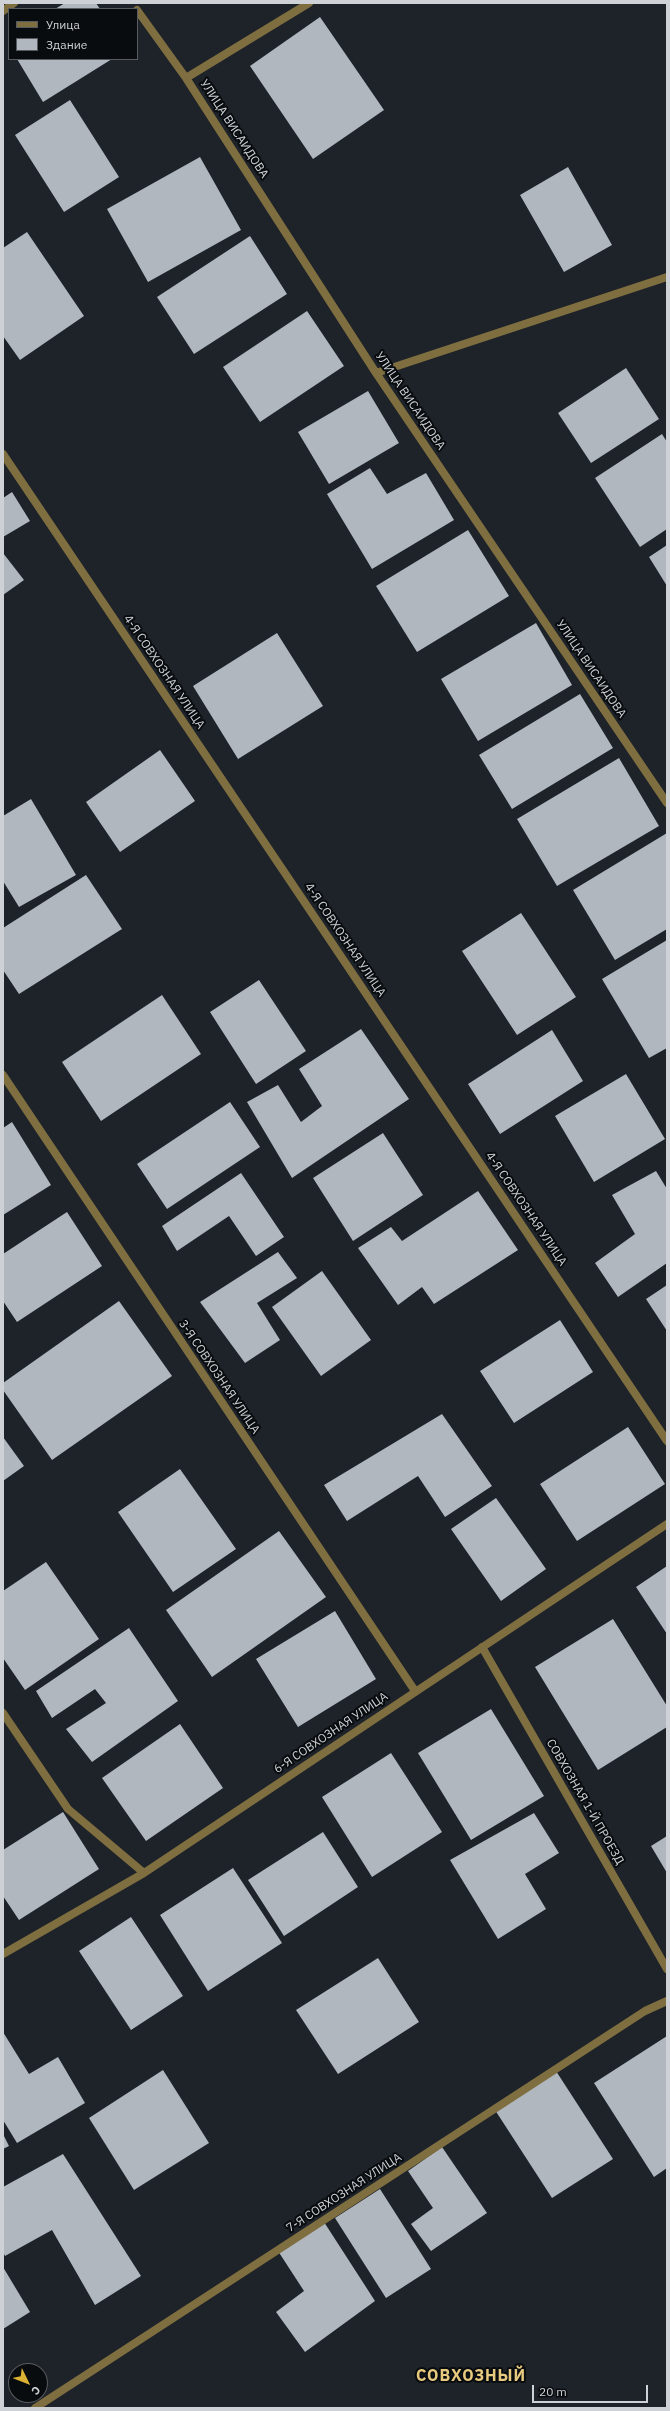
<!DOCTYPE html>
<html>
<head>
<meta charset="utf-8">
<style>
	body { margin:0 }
	#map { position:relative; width:670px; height:2411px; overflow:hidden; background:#1d2329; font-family:"IBM Plex Sans",sans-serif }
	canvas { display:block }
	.frame { position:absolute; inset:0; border:4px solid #ced1d6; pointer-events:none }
	.legend { position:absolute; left:8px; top:8px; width:130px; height:52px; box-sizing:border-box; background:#090c0f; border:1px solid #585b5f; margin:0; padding:5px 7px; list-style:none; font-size:12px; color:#ced1d6 }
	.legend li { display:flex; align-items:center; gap:8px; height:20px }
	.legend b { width:20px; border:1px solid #585b5f }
	.north { position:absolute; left:8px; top:2363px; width:40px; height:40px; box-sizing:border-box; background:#090c0f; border:1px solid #585b5f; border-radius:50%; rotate:133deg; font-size:11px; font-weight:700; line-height:16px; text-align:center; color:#ced1d6 }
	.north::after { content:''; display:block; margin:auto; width:14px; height:18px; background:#dbb233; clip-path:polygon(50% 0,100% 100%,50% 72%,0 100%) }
	.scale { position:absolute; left:532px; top:2385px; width:116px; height:18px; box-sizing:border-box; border:2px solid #ced1d6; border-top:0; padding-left:5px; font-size:12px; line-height:14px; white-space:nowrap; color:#ced1d6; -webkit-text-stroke:3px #090c0f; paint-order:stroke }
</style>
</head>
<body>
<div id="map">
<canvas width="670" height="2411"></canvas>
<div class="frame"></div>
<ul class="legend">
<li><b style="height:5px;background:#7f6e40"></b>Улица</li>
<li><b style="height:11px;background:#b0b7bf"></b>Здание</li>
</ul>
<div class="north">С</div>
<div class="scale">20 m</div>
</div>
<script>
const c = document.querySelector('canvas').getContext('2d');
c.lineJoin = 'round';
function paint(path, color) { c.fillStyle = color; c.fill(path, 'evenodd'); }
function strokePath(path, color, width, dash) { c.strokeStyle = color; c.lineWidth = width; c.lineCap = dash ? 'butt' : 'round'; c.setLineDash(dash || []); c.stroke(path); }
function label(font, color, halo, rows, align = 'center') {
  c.font = font + ' "IBM Plex Sans",sans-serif'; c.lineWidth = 4; c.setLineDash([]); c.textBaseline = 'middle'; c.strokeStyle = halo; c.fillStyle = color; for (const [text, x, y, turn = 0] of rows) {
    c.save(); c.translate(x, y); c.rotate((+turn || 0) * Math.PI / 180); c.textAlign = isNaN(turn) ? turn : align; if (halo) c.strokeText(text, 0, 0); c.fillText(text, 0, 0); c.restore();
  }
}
const building = new Path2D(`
	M65 3H96L100 9H55Z
	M320 17 384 110 313 159 250 66Z
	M17 59H112L43 102Z
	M70 100 119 177 64 212 15 135Z
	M200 157 241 230 148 282 107 209Z
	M568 167 612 245 564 272 520 195Z
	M27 232 84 316 20 360 3 336V248Z
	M250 236 287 294 194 354 157 297Z
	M307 311 344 366 260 422 223 367Z
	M626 368 659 419 591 463 558 413Z
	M368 391 399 443 329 484 298 432Z
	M662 434 667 442V529L640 547 595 478Z
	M370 468 387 494 426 473 454 520 372 569 327 494Z
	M12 492 30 521 3 537V498Z
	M468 530 509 596 417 652 376 586Z
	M667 545V586L649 557Z
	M3 553 24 580 3 595Z
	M536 623 572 685 478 741 441 679Z
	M277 633 323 706 238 759 193 686Z
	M580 694 613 748 512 809 479 755Z
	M160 750 195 801 120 852 86 802Z
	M619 758 659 826 557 886 517 819Z
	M31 799 76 875 19 907 3 881V816Z
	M667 833V929L615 960 573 890Z
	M86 875 122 929 19 994 3 970V928Z
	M521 913 576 997 517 1035 462 951Z
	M667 940V1048L649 1058 602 979Z
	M259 980 306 1051 256 1084 210 1012Z
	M162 995 201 1054 101 1121 62 1062Z
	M361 1029 409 1099 292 1178 247 1102 278 1085 301 1122 322 1106 299 1069Z
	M552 1030 583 1081 500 1134 468 1084Z
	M626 1074 665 1139 594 1182 555 1116Z
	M230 1102 260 1147 167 1209 137 1164Z
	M12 1122 51 1185 3 1215V1128Z
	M383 1133 423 1195 353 1241 313 1178Z
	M656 1171 667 1189V1263L618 1297 595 1263 635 1234 612 1195Z
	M241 1173 284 1237 256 1256 229 1216 177 1251 162 1226Z
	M478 1191 518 1250 434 1304 422 1287 398 1305 358 1248 391 1227 402 1241Z
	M67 1212 102 1266 17 1322 3 1301V1254Z
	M278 1252 297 1278 257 1303 280 1340 245 1363 200 1302Z
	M322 1271 371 1340 321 1376 272 1307Z
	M667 1285V1331L646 1299Z
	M119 1301 172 1376 52 1460 3 1390V1383Z
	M560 1320 593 1372 514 1423 480 1371Z
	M442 1414 492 1486 445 1517 418 1476 347 1521 324 1485Z
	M628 1427 665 1484 577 1541 540 1484Z
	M3 1437 24 1466 3 1481Z
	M180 1469 236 1549 173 1592 118 1512Z
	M496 1498 546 1569 501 1601 451 1529Z
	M279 1531 326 1597 212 1677 166 1610Z
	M46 1562 99 1639 25 1690 3 1658V1591Z
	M667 1566V1634L636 1587Z
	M335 1611 376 1679 298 1727 256 1659Z
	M613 1619 667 1706V1727L598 1770 535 1667Z
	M129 1628 178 1701 92 1762 66 1729 106 1703 95 1689 52 1718 36 1691Z
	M491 1709 544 1796 471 1840 418 1753Z
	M180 1724 223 1788 146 1841 102 1778Z
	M391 1753 442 1832 372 1877 322 1797Z
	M63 1812 99 1869 19 1920 3 1896V1850Z
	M534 1813 559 1853 525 1874 546 1909 498 1939 450 1860Z
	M323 1832 358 1887 284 1936 248 1880Z
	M667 1836V1873L651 1846Z
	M233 1868 282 1943 208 1991 160 1915Z
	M131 1917 183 1996 131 2030 79 1951Z
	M378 1958 419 2022 338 2074 296 2010Z
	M3 2032 29 2074 58 2057 85 2103 17 2143 3 2120Z
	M667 2036V2168L654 2177 594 2083Z
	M163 2070 209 2143 134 2190 89 2118Z
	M556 2071 613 2159 552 2198 495 2110Z
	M3 2134 9 2146 3 2149Z
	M442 2147 487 2213 431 2251 411 2224 433 2208 408 2171Z
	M63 2154 141 2276 95 2305 52 2230 5 2256 3 2252V2187Z
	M380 2189 431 2269 386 2298 335 2218Z
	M324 2222 375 2301 305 2352 276 2312 304 2291 278 2251Z
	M3 2267 30 2312 3 2329Z`);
const street = new Path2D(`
	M137 10 186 78 376 373 667 803
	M3 11 14 3
	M186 78 309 3
	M376 373 667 277
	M3 454 667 1441
	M3 1075 415 1691
	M482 1647 667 1969
	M3 1713 68 1809 144 1873
	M3 1954 144 1873 667 1524
	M35 2408 645 2011 667 2001`);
const streetNames = [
	["УЛИЦА ВИСАИДОВА",234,129,57],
	["УЛИЦА ВИСАИДОВА",410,401,56],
	["УЛИЦА ВИСАИДОВА",591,669,56],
	["4-Я СОВХОЗНАЯ УЛИЦА",164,672,56],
	["4-Я СОВХОЗНАЯ УЛИЦА",345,940,56],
	["4-Я СОВХОЗНАЯ УЛИЦА",526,1209,56],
	["3-Я СОВХОЗНАЯ УЛИЦА",219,1377,56],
	["6-Я СОВХОЗНАЯ УЛИЦА",331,1733,-34],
	["СОВХОЗНАЯ 1-Й ПРОЕЗД",585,1802,60],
	["7-Я СОВХОЗНАЯ УЛИЦА",344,2193,-33]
];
const districtNames = [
	["СОВХОЗНЫЙ",471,2376]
];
paint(building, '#b0b7bf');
strokePath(street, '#7f6e40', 8);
label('12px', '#ced1d6', '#090c0f', streetNames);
c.letterSpacing = '1px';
label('bold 16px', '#e7ca7f', '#090c0f', districtNames);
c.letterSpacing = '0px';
</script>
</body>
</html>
